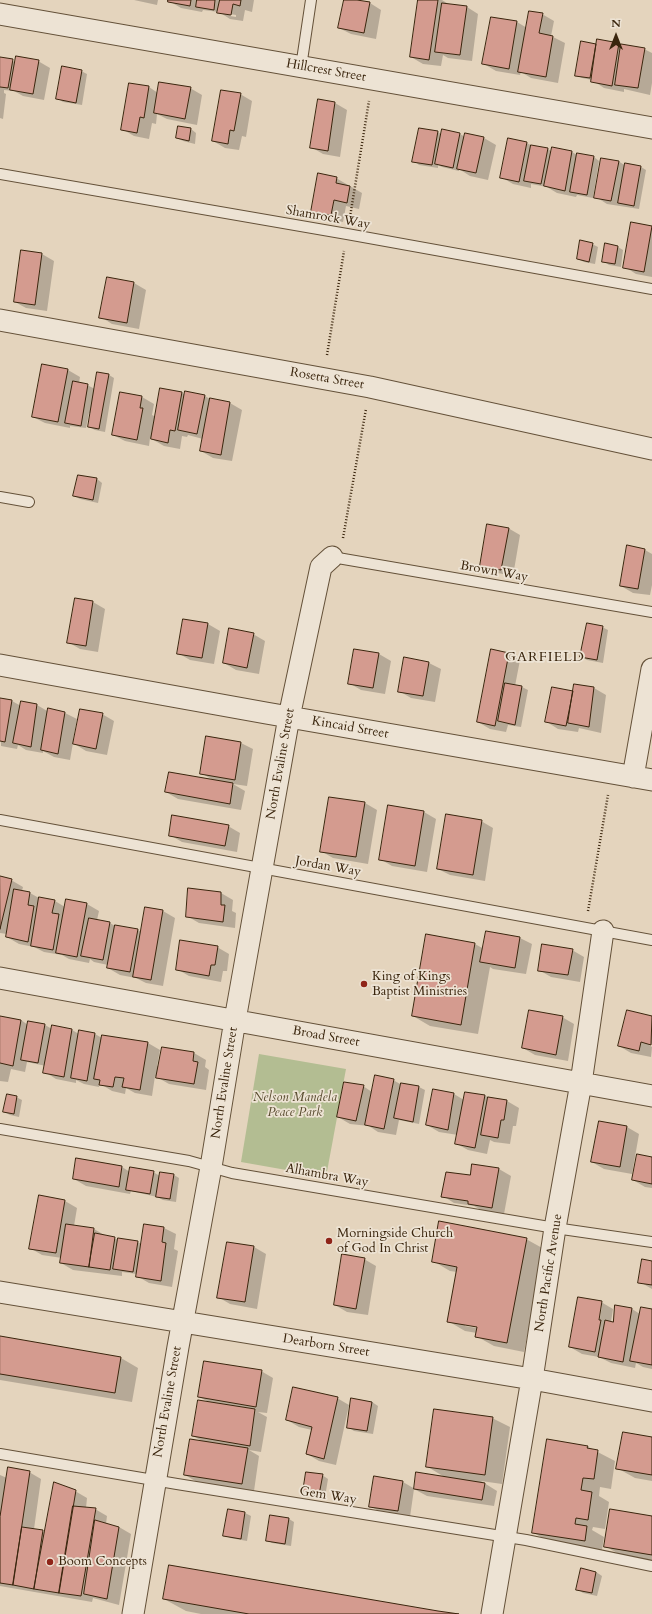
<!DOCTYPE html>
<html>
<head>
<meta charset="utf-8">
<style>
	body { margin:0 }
	#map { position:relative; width:652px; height:1614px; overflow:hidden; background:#e4d4bd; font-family:Cardo,serif }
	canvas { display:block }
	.north { position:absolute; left:596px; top:16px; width:40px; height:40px; -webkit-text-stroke:3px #ede3d4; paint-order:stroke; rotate:0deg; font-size:11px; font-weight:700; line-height:16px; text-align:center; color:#3a250d }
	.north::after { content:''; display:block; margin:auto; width:14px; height:18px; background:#3a250d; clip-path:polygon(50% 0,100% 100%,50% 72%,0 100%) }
</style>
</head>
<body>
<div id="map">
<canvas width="652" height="1614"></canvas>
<div class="north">N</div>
</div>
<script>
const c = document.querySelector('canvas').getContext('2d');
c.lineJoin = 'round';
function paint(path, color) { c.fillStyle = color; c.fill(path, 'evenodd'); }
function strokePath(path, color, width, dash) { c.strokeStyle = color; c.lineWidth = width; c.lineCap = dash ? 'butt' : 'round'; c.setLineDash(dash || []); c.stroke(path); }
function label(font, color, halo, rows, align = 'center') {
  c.font = font + ' Cardo,serif'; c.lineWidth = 3.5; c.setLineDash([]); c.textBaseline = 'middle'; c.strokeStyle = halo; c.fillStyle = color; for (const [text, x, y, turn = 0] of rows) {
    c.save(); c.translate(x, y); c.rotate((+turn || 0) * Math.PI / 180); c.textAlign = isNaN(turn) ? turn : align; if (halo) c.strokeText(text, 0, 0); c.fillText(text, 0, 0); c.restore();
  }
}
const green = new Path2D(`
	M259 1054 346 1069 326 1177 241 1162Z`);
const shadow = new Path2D(`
	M134 0H158L157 5Z
	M169 0H254L252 12 245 10 243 21 230 19 219 12 203 10 202 12 181 8 169 1ZM230 14 236 15V17L230 16Z
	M345 0 370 3 381 10 376 39 351 34 339 28Z
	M419 0H442L450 5 467 7 478 14 472 61 448 58 443 55 441 66 423 64 411 57Z
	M542 14 554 21 551 36 565 43 558 83 531 78 521 72 520 75 496 71 484 64 492 18 517 22 527 28Z
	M619 44 644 49 652 53V83L650 95 624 89V92L604 88 592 80 582 78 576 75 596 45Z
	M0 58 16 62 38 61 50 68 44 100 23 96 14 91 4 90V93L6 94 3 119 0 118Z
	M81 71 87 74 82 105 63 102 57 98Z
	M130 84 149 87 158 93 190 88 202 95 197 125 167 119 157 114 156 124 152 123 149 139 134 136 122 129Z
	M240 94 252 101 246 137 242 136 239 150 225 148 213 141Z
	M319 100 335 103 347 110 340 157 323 154 311 147Z
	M191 129 196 133 195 144 183 141 177 138Z
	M443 130 460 134 465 137 466 134 484 138 496 145 488 180 470 176 459 169V171L442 167 438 165V168L419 165 414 161 438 132 442 135Z
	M527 143 532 146 548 149 552 152 553 148 572 152 577 155 594 157 599 161 593 198 577 195 576 197 557 193 547 187 531 184V188L513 184 501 177Z
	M618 161 626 166 641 167 646 170 639 209 607 204 596 197Z
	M336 178 362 193 359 209 346 206 343 222 324 218 312 211Z
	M632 223 652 227V277L636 274 625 267Z
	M592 244 598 247 595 264 584 262 578 259Z
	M618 247 623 250 621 267 609 265 603 261Z
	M22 251 42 254 54 261 47 311 26 308 15 302Z
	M134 283 146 290 139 329 112 324 101 317Z
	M43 365 68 370 80 377 79 383 87 385 95 389 109 375 114 378 105 432 95 430 89 427 91 413H89L86 428 70 426V428L45 423 33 417Z
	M161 389 182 393 186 395 205 396 210 399 230 403 242 410 232 461 213 458 201 451 203 439 188 435 187 437 182 436 180 449 164 446 150 438 149 446 125 441 113 435 142 397 154 404 152 415 156 417Z
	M97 479 102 483 98 503 80 499 74 496Z
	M508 528 520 535 513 576 493 572 481 565Z
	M628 547 645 550 652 554V585L650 595 633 593 621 586Z
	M93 602 105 609 98 652 80 649 68 642Z
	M184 620 208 624 220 631 214 664 190 660 178 653Z
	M602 627 608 630 603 663 587 660 582 657Z
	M253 634 265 641 259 674 236 670 224 663Z
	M509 653 520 660 515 686 522 687 528 690 521 727 508 725 506 732 490 729 478 722Z
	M379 654 391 661 385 694 361 690 349 683Z
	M429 663 441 669 435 702 411 698 399 691Z
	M575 685 594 688 606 695 601 733 579 728 578 732 558 729 547 722 572 692 574 693Z
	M0 699 12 701 21 706V702L37 705 49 712 65 713 77 719 73 740H75L102 714 114 721 107 755 86 751 73 743 70 760 54 757 43 751V753L26 750 18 745 17 749 1 746Z
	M207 737 241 743 253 749 247 786 233 784 245 791 241 810 178 799 166 792 213 780 201 773Z
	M365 803 377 810 368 864 333 858 321 851Z
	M424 812 436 819 427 872 392 866 380 859Z
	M481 821 493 828 485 881 450 875 438 869Z
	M228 826 240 833 237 852 182 842 170 835Z
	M0 877 11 880 23 887 22 891 30 893 39 898 55 901 65 907 87 904 99 911 97 920 110 923 115 926 138 930 141 932 146 908 163 911 175 918 163 986 146 983 136 978 120 975 108 968V965L94 962 90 959 89 963 69 959 62 955 44 952 34 947 19 944 7 937V934L0 933Z
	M221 893 233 900 232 911 236 913 235 928 199 923 187 916Z
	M520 938 532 944 526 974 493 969 490 967 478 1034 430 1026 413 1016 475 944 484 949Z
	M217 947 229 954 227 971H223L221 982 189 976 177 969Z
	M572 950 584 957 580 982 551 977 539 970Z
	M628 1011 652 1017V1044L647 1042 646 1043 652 1047 651 1057 631 1053 619 1046Z
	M0 1017 21 1020 28 1025H45L52 1029 72 1030 79 1034 80 1031 95 1034 102 1038 103 1036 148 1043 160 1050 157 1066 194 1053 206 1060 205 1067 209 1070 206 1090 169 1084 155 1076 152 1096 135 1093 126 1088 125 1094 112 1091 99 1083V1087L84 1084 76 1080V1083L56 1079 45 1072 46 1066 27 1062 25 1072 11 1069 8 1082 0 1081Z
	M562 1017 574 1024 568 1061 535 1055 523 1048Z
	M393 1080 402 1085 419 1087 425 1090 419 1124 399 1120 396 1135 378 1132 369 1126 350 1124 338 1117 363 1086 372 1092Z
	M434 1090 454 1094 464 1100 485 1096 507 1101 519 1108 516 1126H513L510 1144 494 1142 490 1140 487 1154 468 1150 457 1144 458 1135 439 1132 427 1125Z
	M16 1097 22 1100 19 1117 10 1115 4 1112Z
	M599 1122 627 1127 639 1134 632 1174 604 1169 592 1162Z
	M652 1158V1188L645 1187 633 1180Z
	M122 1167 130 1172H153L160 1176 174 1175 179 1178 176 1202 163 1200 157 1197 131 1191 130 1194 86 1186 74 1179Z
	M499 1169 511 1176 504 1214 481 1210 474 1206 454 1203 443 1196 471 1176Z
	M40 1196 65 1201 77 1208 74 1226 94 1229 106 1236 119 1240 137 1242 142 1244 145 1225 164 1228 176 1234 174 1249 178 1251 172 1287 149 1283 137 1276V1274L122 1272V1276L73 1270 61 1263 62 1258 42 1255 30 1248Z
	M526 1239 544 1249 524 1352 494 1346 476 1336 477 1333 465 1331 448 1321 457 1272 450 1271 433 1261ZM465 1324 482 1327V1329L465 1326Z
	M228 1243 254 1247 266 1254 257 1309 230 1304 218 1297Z
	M364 1259 376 1266 368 1315 347 1312 335 1305Z
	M652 1262V1289L640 1282Z
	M601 1302 613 1309 611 1322 613 1323 616 1306 632 1309 640 1314 652 1310V1369L643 1367 636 1363 635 1368 611 1363 599 1357 582 1354 570 1347ZM600 1305H602L599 1325H597Z
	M0 1337 121 1358 138 1368 132 1402 0 1380Z
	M261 1371 273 1378 267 1413 258 1412 267 1417 261 1452 249 1450 259 1456 254 1491 197 1482 185 1475 204 1442 193 1436 209 1402 199 1397Z
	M337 1398 349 1405 336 1465 319 1461 307 1454 312 1430 299 1427 287 1420Z
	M372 1402 378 1406 373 1434 354 1431 348 1427Z
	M492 1418 510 1427 502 1484 481 1481 497 1491 494 1506 427 1496 414 1489 410 1517 382 1513 370 1506 403 1482 415 1489 446 1478 428 1467Z
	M652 1438V1481L635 1478 617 1468Z
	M548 1441 588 1447 615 1461 611 1489 600 1487 599 1496 609 1502 605 1529 593 1527 592 1530 604 1537 602 1550 551 1543 534 1533Z
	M29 1472 41 1479 34 1529 45 1532 75 1491 87 1498 86 1508 95 1509 107 1516 106 1524 119 1527 131 1534 119 1605 93 1598 92 1602 0 1586V1475L7 1478Z
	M322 1475 328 1479 325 1497 310 1495 304 1491Z
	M228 1510 245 1513 251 1516 247 1541 230 1538 224 1535Z
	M652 1517V1561L622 1556 605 1546Z
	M289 1519 294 1522 291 1546 272 1543 267 1540Z
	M596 1572 602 1576 597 1596 583 1593 577 1589Z
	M164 1599 453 1614H201L186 1611Z`);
const building = new Path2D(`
	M168 0H191L190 6 168 2Z
	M197 0H215L214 10 196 7Z
	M220 0H241L240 6 233 4 231 15 217 13Z
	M344 0H357L370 2 364 33 338 28Z
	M418 0H438L429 60 410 57Z
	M442 3 467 6 460 55 435 52Z
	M529 11 543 13 539 33 553 36 546 77 518 72Z
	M491 17 517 21 509 69 482 64Z
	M597 39 619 43 612 86 591 82Z
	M581 41 596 44 590 78 575 76Z
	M621 44 645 48 638 88 615 85Z
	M16 56 39 60 33 94 10 90Z
	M0 57 13 59 8 88 0 87Z
	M62 66 82 70 76 103 56 99Z
	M159 82 191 87 185 119 154 113Z
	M129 83 149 86 144 118 140 117 137 133 121 130Z
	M221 90 241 93 234 131 230 130 228 144 212 141Z
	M318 99 335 102 328 151 310 148Z
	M178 126 191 128 189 141 176 138Z
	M419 128 438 131 432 165 412 162Z
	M442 129 460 133 453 168 435 164Z
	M465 133 484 137 476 173 457 169Z
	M508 138 527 142 519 182 500 178Z
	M531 145 548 148 541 184 524 181Z
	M552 147 572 151 565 191 544 186Z
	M577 153 594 156 587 195 570 192Z
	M601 158 619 161 611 201 594 198Z
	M625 163 641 166 634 206 618 203Z
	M318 173 337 177 336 183 350 186 347 203 334 200 331 215 311 212Z
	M631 222 652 226 644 272 623 268Z
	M580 240 593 243 589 262 577 259Z
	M605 243 618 246 615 264 602 262Z
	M21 250 42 253 35 305 14 302Z
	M107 277 134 282 127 323 99 318Z
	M42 364 68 369 58 422 32 417Z
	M97 372 109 374 99 429 88 427Z
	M73 381 88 384 81 426 65 423Z
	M160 388 182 392 175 431 170 430 168 443 151 439Z
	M185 391 205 395 197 434 178 430Z
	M120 392 142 396 140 408H143L137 440 112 435Z
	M210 398 230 402 221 455 200 451Z
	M78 475 97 478 93 500 73 496Z
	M487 524 509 528 501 570 480 566Z
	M627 545 645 549 638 589 620 586Z
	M75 598 93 601 86 646 67 643Z
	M183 619 208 623 202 658 177 654Z
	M587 623 603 626 597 660 580 657Z
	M229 628 254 633 247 668 223 663Z
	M354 649 379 653 373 688 348 684Z
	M491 649 509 653 495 726 477 722Z
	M404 657 429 662 423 696 398 692Z
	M505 683 522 686 515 725 498 721Z
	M574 684 594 687 589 727 568 723Z
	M552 687 573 691 566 726 545 722Z
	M0 698 12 700 5 742 0 741Z
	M21 701 37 704 31 747 13 743Z
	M48 708 65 712 58 754 41 750Z
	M80 709 103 713 96 749 73 744Z
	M206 736 241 742 235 780 200 774Z
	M169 772 233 783 230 804 165 792Z
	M329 797 365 802 356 857 320 852Z
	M388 805 424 811 415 866 379 860Z
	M446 814 482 820 473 875 437 869Z
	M172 815 229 825 225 846 169 836Z
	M0 876 12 879 0 929Z
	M188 888 221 892V905H225L223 922 186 917Z
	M14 889 30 892 28 905 34 906 28 942 6 937Z
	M39 897 55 900 52 913 59 914 53 950 31 946Z
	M66 899 87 903 77 957 56 953Z
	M145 907 163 910 151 980 133 977Z
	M89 918 110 922 103 960 81 956Z
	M115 925 138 929 130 972 107 968Z
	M486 931 520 937 515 968 480 962Z
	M426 934 475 943 461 1025 412 1016Z
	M180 940 218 946 215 965H211L209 976 176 970Z
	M542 944 573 949 568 975 538 971Z
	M529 1010 563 1016 556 1055 522 1048Z
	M627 1010 652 1016 651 1045 641 1042 639 1051 618 1046Z
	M0 1016 21 1020 13 1066 0 1063Z
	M28 1021 45 1024 38 1063 21 1060Z
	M52 1025 72 1029 64 1077 43 1073Z
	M79 1030 95 1033 87 1081 71 1078Z
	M102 1035 148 1042 140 1090 122 1087 124 1078 115 1077 113 1087 99 1085 100 1080 94 1079Z
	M162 1047 194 1052 193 1061 198 1062 194 1084 156 1078Z
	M375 1075 394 1079 384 1129 365 1125Z
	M344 1082 364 1085 356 1121 337 1117Z
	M401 1083 419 1086 413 1122 394 1118Z
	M433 1089 454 1093 448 1130 426 1125Z
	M465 1092 485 1095 475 1148 455 1144Z
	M7 1094 17 1096 14 1114 3 1112Z
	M488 1097 507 1100 504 1120H501L498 1138 481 1135Z
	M599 1121 627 1126 620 1167 591 1162Z
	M637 1154 652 1157V1184L632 1180Z
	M76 1158 122 1166 119 1187 73 1179Z
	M472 1164 499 1168 492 1208 468 1204V1201L441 1197 446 1172 470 1175Z
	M130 1167 154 1171 150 1194 126 1190Z
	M160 1172 174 1174 170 1199 156 1197Z
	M39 1195 65 1200 56 1253 29 1249Z
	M439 1221 527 1238 507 1343 475 1337 477 1327 447 1322 457 1267 432 1262Z
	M66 1224 94 1228 89 1267 60 1263Z
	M144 1224 164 1227 162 1242 166 1243 161 1281 136 1277Z
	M95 1233 115 1237 110 1270 89 1267Z
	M118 1238 138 1241 133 1272 113 1269Z
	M227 1242 254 1246 245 1302 217 1298Z
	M342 1254 365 1258 356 1309 334 1305Z
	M642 1259 652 1261V1285L638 1283Z
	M578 1297 602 1301 599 1320H601L595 1352 569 1347Z
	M615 1305 632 1308 623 1362 598 1357 605 1320 613 1322Z
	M641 1307 652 1309V1365L630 1361Z
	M0 1336 121 1357 115 1393 0 1374Z
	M204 1361 262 1370 256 1407 198 1397Z
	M293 1387 338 1397 324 1459 306 1454 312 1427 286 1420Z
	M351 1398 372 1402 367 1431 347 1428Z
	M198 1400 255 1409 250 1446 192 1436Z
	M434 1409 493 1417 485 1475 426 1467Z
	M623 1432 652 1437V1475L616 1469Z
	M190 1439 248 1448 242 1484 184 1475Z
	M547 1439 588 1446 587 1448 598 1450 594 1479 583 1478 581 1490 592 1492 588 1520 576 1518 575 1524 587 1526 585 1541 532 1533Z
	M8 1467 30 1471 13 1585 0 1583V1517Z
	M306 1472 323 1474 319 1495 303 1492Z
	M416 1472 485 1483 482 1500 414 1489Z
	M374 1476 403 1481 398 1511 369 1507Z
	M54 1482 76 1490 59 1593 34 1589Z
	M73 1506 96 1508 81 1596 59 1593Z
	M228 1509 245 1512 241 1539 223 1536Z
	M610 1509 652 1516V1555L604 1547Z
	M270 1515 289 1518 285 1544 266 1541Z
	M95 1520 119 1527 107 1599 84 1594Z
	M22 1527 43 1530 34 1589 13 1585Z
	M169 1565 438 1611 459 1614H249L163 1599Z
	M581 1568 596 1572 592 1593 576 1590Z`);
const path = new Path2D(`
	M350 217 369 101
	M327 355 344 251
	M343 538 366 409
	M588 911 608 795`);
const lane = new Path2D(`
	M301 67 311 0
	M0 174 347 234 652 289
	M0 497 29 502
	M332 557 652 612
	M0 820 652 940
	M0 1129 189 1161 232 1173 555 1228 652 1242
	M0 1454 177 1484 526 1540 652 1566`);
const street = new Path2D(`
	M0 14 652 128
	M0 320 370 387 652 449
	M0 665 266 713 652 780
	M633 777 652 669
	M0 978 652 1096
	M0 1292 532 1379 652 1401
	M133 1614 178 1347 211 1167 235 1020 289 717 321 567 332 557
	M492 1614 532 1379 555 1228 581 1083 603 931`);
const markers = [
	[364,984,4,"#8f2418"],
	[329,1241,4,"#8f2418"],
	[50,1562,4,"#8f2418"]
];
const streetNames = [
	["Hillcrest Street",326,71,10],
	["Shamrock Way",328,218,10],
	["Rosetta Street",327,379,10],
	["Brown Way",494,572,10],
	["Kincaid Street",350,728,10],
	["North Evaline Street",281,764,-80],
	["Jordan Way",328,867,10],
	["Broad Street",326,1037,10],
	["North Evaline Street",225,1083,-81],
	["Alhambra Way",327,1176,10],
	["North Pacific Avenue",549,1273,-81],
	["Dearborn Street",326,1346,9],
	["North Evaline Street",168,1402,-80],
	["Gem Way",328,1496,9]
];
const poiNames = [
	["King of Kings",372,977],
	["Baptist Ministries",372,992],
	["Morningside Church",337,1234],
	["of God In Christ",337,1249],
	["Boom Concepts",58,1562]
];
const parkNames = [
	["Nelson Mandela",295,1098],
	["Peace Park",295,1113]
];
const neighbourhoodNames = [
	["GARFIELD",545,658]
];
paint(green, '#b3bd92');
paint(shadow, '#0003');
paint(building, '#d49b8f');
strokePath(building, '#3a250d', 1);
strokePath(lane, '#645139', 12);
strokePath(street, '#645139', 23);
strokePath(path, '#3a250d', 2.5, [1, 2]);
strokePath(lane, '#ede3d4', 10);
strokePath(street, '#ede3d4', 21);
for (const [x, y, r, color] of markers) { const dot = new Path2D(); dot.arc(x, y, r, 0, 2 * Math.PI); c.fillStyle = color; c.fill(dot); strokePath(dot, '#ede3d4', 1.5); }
label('13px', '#3a250d', '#ede3d4', streetNames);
label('13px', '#3a250d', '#ede3d4', poiNames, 'left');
label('italic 13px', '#584b2e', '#ede3d4', parkNames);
c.letterSpacing = '1px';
label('14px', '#3a250d', '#ede3d4', neighbourhoodNames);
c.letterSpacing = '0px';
</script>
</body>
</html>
